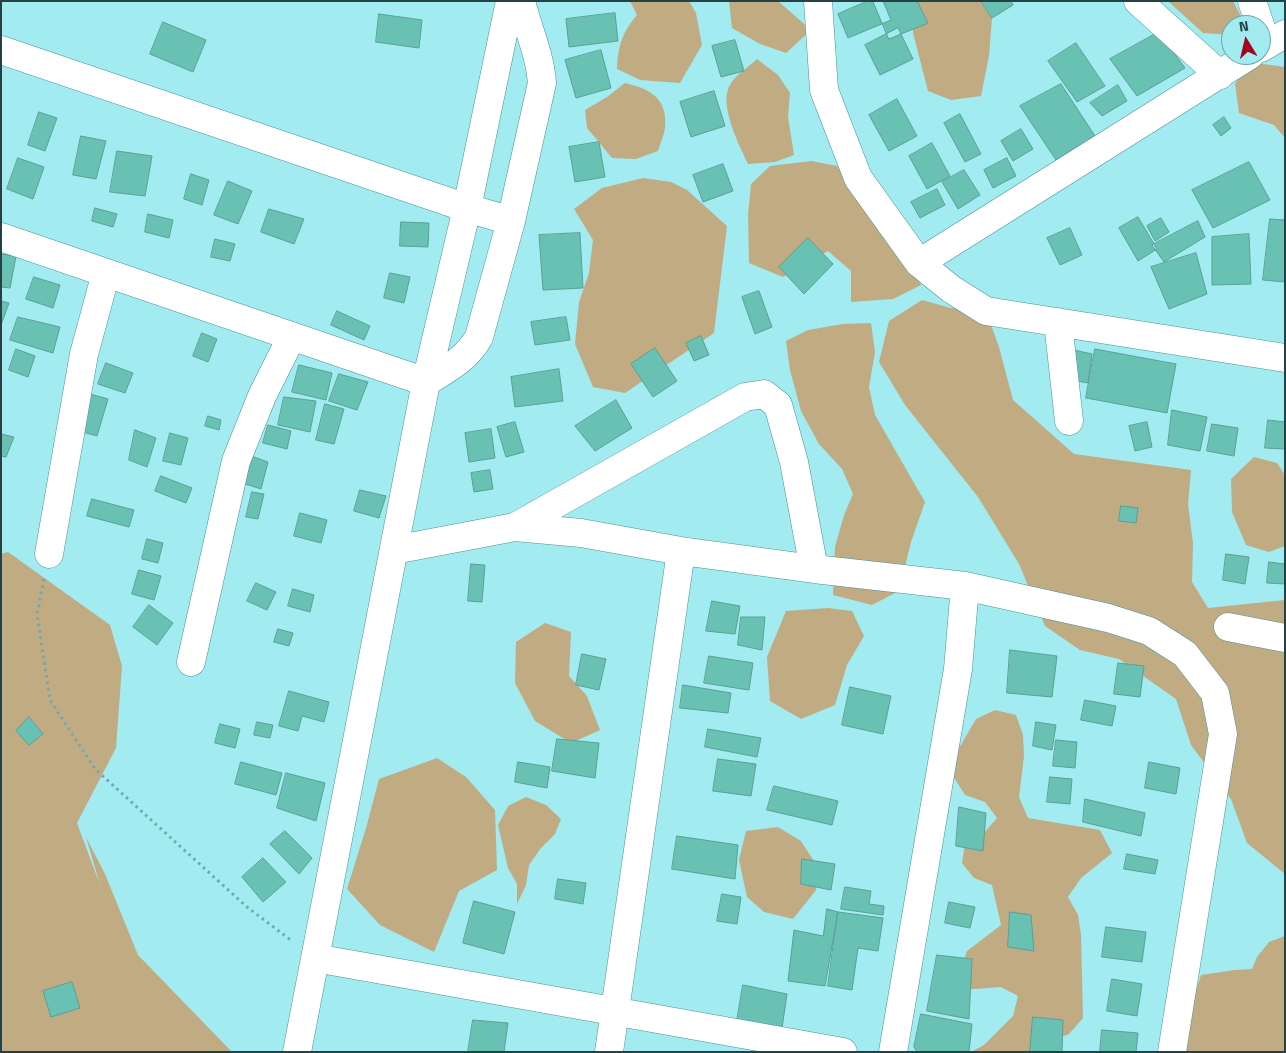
<!DOCTYPE html>
<html>
<head>
<meta charset="utf-8">
<style>
	body { margin:0 }
	#map { position:relative; width:1286px; height:1053px; overflow:hidden; background:#a1ebf1; font-family:"Titillium Web",sans-serif }
	canvas { display:block }
	.frame { position:absolute; inset:0; border:2px solid #244245; pointer-events:none }
	.north { position:absolute; left:1221px; top:15px; width:50px; height:50px; box-sizing:border-box; background:#a1ebf1; border:1px solid #6fa7ac; border-radius:50%; rotate:351deg; font-size:14px; font-weight:700; line-height:20px; text-align:center; color:#244245 }
	.north::after { content:''; display:block; margin:auto; width:18px; height:22px; background:#a20422; clip-path:polygon(50% 0,100% 100%,50% 72%,0 100%) }
</style>
</head>
<body>
<div id="map">
<canvas width="1286" height="1053"></canvas>
<div class="frame"></div>
<div class="north">N</div>
</div>
<script>
const c = document.querySelector('canvas').getContext('2d');
c.lineJoin = 'round';
function paint(path, color) { c.fillStyle = color; c.fill(path, 'evenodd'); }
function strokePath(path, color, width, dash) { c.strokeStyle = color; c.lineWidth = width; c.lineCap = dash ? 'butt' : 'round'; c.setLineDash(dash || []); c.stroke(path); }
const green = new Path2D(`
	M630 1H689L696 13 702 45 680 83 640 80 617 69C618 46 622 33 637 15Z
	M729 1H778L811 30 786 53 760 44 732 28Z
	M913 1H980L992 18 989 56 981 96 951 100 928 91 913 33Z
	M1168 1H1233L1244 22 1242 25H1231V35L1203 33Z
	M757 59 778 75 790 93 788 117 794 155 775 162 748 164C739 144 717 103 731 83 737 74 749 67 757 59Z
	M1249 62 1285 67V138L1274 125 1239 113 1235 84Z
	M625 83C650 89 668 98 665 128 664 135 660 144 658 151L636 159 612 158 587 128 585 110 607 97Z
	M811 161 837 166 862 206 902 240 921 285 893 299 851 302V271L828 251 783 277 749 263 748 215 751 184 770 166Z
	M643 178 671 182 687 190 727 226 714 333 625 393 593 387 575 344 579 302 589 273 593 240 574 209 602 188Z
	M922 300 951 308 986 311 999 347 1013 400 1074 454 1191 470 1188 504 1193 543 1192 582 1208 608 1285 600V874L1247 843 1231 799 1191 745 1176 699 1119 659 1080 650 1045 626 1019 564 978 497 905 405 879 362 889 321Z
	M871 323 875 352 869 387 875 415 925 502 911 542 899 591 872 605 833 595 835 547 844 515 853 494 842 469 819 444 801 411 790 370 786 341 808 330 843 324Z
	M1254 457 1277 463 1285 475V546L1269 552 1246 545 1232 512 1231 479Z
	M8 552 110 625 122 666 116 748 77 823 100 885 86 837 105 874 138 955 232 1052H1V554Z
	M828 608 852 611 864 636 847 665 835 705 801 719 770 701 767 657 786 611Z
	M545 623 571 632 569 676 587 696 600 730 571 743 535 721 515 683 516 642Z
	M995 710 1016 715 1023 735 1024 756 1019 797 1028 818 1100 830 1112 853 1081 878 1068 897 1078 915 1081 935 1083 1018 1069 1034 1051 1041 1038 1052H971L984 1045 1013 1016 1018 996 1001 987 961 990 960 971 967 951 1001 925 992 885 974 878 962 863 965 843 984 833 997 818 985 802 965 795 953 776 955 755 976 719Z
	M437 758 466 777 495 810 497 870 459 891 434 952 380 925 347 889 366 828 379 779Z
	M526 797 546 805 561 819 555 834 541 848 529 865 526 885 517 904V884L508 868 498 825 508 806Z
	M778 827 801 841 814 861 816 890 793 919 764 912 747 897 739 860 746 831Z
	M1285 936V1052H1187L1185 1024 1201 975 1235 970 1252 969 1257 957 1269 942Z`);
const building = new Path2D(`
	M868 1H883L891 20 848 38 838 14Z
	M873 1H917L928 23 889 39Z
	M981 1H1011L1013 5 992 18Z
	M615 13 618 41 569 47 566 19Z
	M379 14 422 20 419 48 376 42Z
	M163 22 206 40 193 72 150 54Z
	M898 28 913 59 880 75 865 45Z
	M1159 32 1185 68 1137 96 1110 59Z
	M735 40 744 71 721 77 712 46Z
	M1076 43 1105 86 1077 102 1048 61Z
	M601 50 611 88 576 98 565 60Z
	M1061 84 1095 136 1056 160 1020 106Z
	M1118 85 1127 101 1102 116 1090 103Z
	M714 91 725 126 691 137 680 102Z
	M897 99 917 136 889 151 869 115Z
	M39 112 57 118 45 151 28 145Z
	M960 114 981 154 965 162 944 123Z
	M1224 117 1231 128 1221 136 1213 125Z
	M1021 129 1033 149 1013 161 1001 141Z
	M81 136 106 141 96 179 73 175Z
	M599 142 605 177 575 182 569 147Z
	M932 143 950 176 927 189 909 156Z
	M117 151 152 156 145 196 110 192Z
	M18 158 44 167 33 199 7 189Z
	M1007 158 1016 176 993 188 984 170Z
	M1249 162 1270 200 1213 228 1192 190Z
	M723 164 733 191 703 202 693 175Z
	M964 170 980 195 958 209 942 182Z
	M191 174 209 180 202 205 184 199Z
	M228 181 252 191 238 224 214 215Z
	M937 189 945 205 920 218 911 202Z
	M95 208 117 214 113 227 92 221Z
	M269 209 304 219 294 244 261 232Z
	M148 214 173 220 169 238 145 232Z
	M1138 217 1157 249 1138 261 1119 228Z
	M1161 218 1169 232 1155 241 1147 226Z
	M1270 219 1285 220V282L1263 280Z
	M1198 221 1205 237 1164 262 1152 245Z
	M401 222 429 223 428 247 400 246Z
	M1070 228 1082 255 1060 265 1047 238Z
	M580 233 583 288 543 290 539 235Z
	M1249 234 1251 284 1212 285V237Z
	M808 238 833 264 804 294 779 267Z
	M215 239 235 244 230 261 211 257Z
	M1196 253 1207 294 1169 309 1151 267Z
	M1 254 16 256 10 288 1 287Z
	M390 273 410 277 404 303 384 298Z
	M34 277 60 285 53 308 26 299Z
	M759 291 772 327 755 334 742 297Z
	M1 301 9 303 1 325Z
	M337 311 370 326 364 340 331 325Z
	M18 317 60 327 53 353 10 340Z
	M566 317 570 340 535 345 531 322Z
	M202 333 217 339 208 362 193 356Z
	M701 336 709 355 694 361 686 343Z
	M655 348 677 381 653 397 631 364Z
	M16 349 35 356 28 377 9 370Z
	M1095 349 1176 364 1167 413 1086 398Z
	M1074 350 1092 354 1088 383 1071 380Z
	M106 363 133 373 125 393 98 384Z
	M299 365 332 373 326 400 292 392Z
	M559 369 563 401 515 407 511 377Z
	M339 374 368 382 357 410 329 401Z
	M90 394 108 399 97 436 79 431Z
	M284 397 316 401 310 432 278 425Z
	M616 400 632 428 595 451 575 426Z
	M325 404 344 409 334 444 316 440Z
	M1172 410 1207 417 1200 451 1168 445Z
	M208 416 221 420 219 430 205 426Z
	M1268 420 1285 422V449L1265 448Z
	M515 422 524 452 506 457 497 427Z
	M1147 422 1152 447 1135 451 1129 426Z
	M1212 424 1238 428 1234 456 1207 451Z
	M268 425 291 431 287 449 263 443Z
	M491 429 495 458 469 462 465 433Z
	M135 430 156 438 147 467 129 460Z
	M170 433 188 438 181 465 163 461Z
	M1 434 14 437 6 457 1 456Z
	M243 453 268 462 261 489 236 481Z
	M490 470 493 489 474 492 471 473Z
	M161 476 192 488 186 503 155 491Z
	M360 490 386 496 379 518 354 511Z
	M252 492 264 494 258 519 246 517Z
	M92 499 134 510 129 527 87 516Z
	M1121 506 1138 508 1136 523 1119 521Z
	M300 513 327 520 321 543 294 536Z
	M147 539 163 543 158 563 142 559Z
	M1226 554 1249 557 1245 584 1223 580Z
	M1269 562 1285 564V584L1267 583Z
	M471 564 485 565 482 602 468 601Z
	M139 570 161 576 154 600 132 594Z
	M256 583 276 592 267 610 247 601Z
	M293 589 314 595 310 612 288 606Z
	M712 601 740 606 735 634 706 631Z
	M149 605 173 623 157 645 133 627Z
	M741 617H765L762 650 738 645Z
	M278 629 293 633 289 646 274 642Z
	M1010 650 1057 656 1052 697 1007 693Z
	M582 654 606 659 599 690 576 685Z
	M709 656 753 663 749 690 704 683Z
	M1118 663 1144 666 1140 697 1114 694Z
	M683 685 731 693 728 713 680 708Z
	M850 687 891 696 883 734 842 725Z
	M289 691 329 702 324 722 302 716 298 731 279 726Z
	M1085 700 1116 706 1112 726 1081 720Z
	M29 717 43 734 29 745 16 731Z
	M257 722 273 725 270 738 254 735Z
	M1036 722 1056 725 1052 750 1033 746Z
	M220 724 240 729 235 748 215 743Z
	M708 729 761 738 757 757 705 747Z
	M557 739 599 743 595 778 552 771Z
	M1056 740 1077 742 1075 768 1053 766Z
	M718 759 756 764 751 796 713 791Z
	M241 762 282 773 276 795 235 784Z
	M518 762 550 767 547 788 515 782Z
	M1149 762 1180 768 1176 794 1145 788Z
	M286 773 325 783 316 821 277 808Z
	M1050 777 1072 779 1070 804 1047 802Z
	M774 786 838 801 832 825 767 810Z
	M1085 799 1145 813 1141 836 1083 822Z
	M959 807 986 813 983 851 956 846Z
	M285 831 312 858 299 874 270 844Z
	M677 836 738 845 735 879 672 869Z
	M1127 854 1158 860 1155 874 1124 869Z
	M263 858 286 882 263 902 242 877Z
	M802 859 835 864 831 890 801 884Z
	M558 879 586 883 583 904 555 899Z
	M845 887 871 891 869 904 884 906 883 915 841 909Z
	M722 894 741 897 737 924 717 921Z
	M474 901 515 912 504 954 463 943Z
	M949 902 975 907 970 928 945 923Z
	M827 909 838 912 825 986 788 981 794 930 823 936Z
	M838 912 883 918 878 951 858 948 852 990 828 986Z
	M1010 912 1031 915 1034 951 1008 947Z
	M1106 927 1146 932 1142 962 1102 957Z
	M937 955 972 959 969 1019 927 1011Z
	M1112 979 1142 984 1137 1016 1107 1011Z
	M72 982 80 1008 51 1017 43 991Z
	M743 985 787 994 782 1028 737 1021Z
	M921 1014 972 1024 969 1052H917L914 1047Z
	M1033 1017 1063 1020 1062 1052H1030Z
	M473 1020 508 1023 504 1052H468Z
	M1102 1030 1138 1033 1136 1052H1100Z`);
const path = new Path2D(`
	M44 579 37 614 50 700 95 769 247 907 292 941`);
const minor = new Path2D(`
	M818 1 824 90 858 178 919 263 951 289 986 311 1285 358
	M1138 1 1220 75
	M1252 1 1260 25
	M1261 48 1285 34
	M1 50 467 208 511 221
	M1 237 426 382
	M919 263 1250 55
	M1058 322 1069 421
	M426 382C447 369 467 359 479 337L511 221 542 83C540 54 528 30 521 1
	M515 527 745 397 764 394 778 405 794 462 814 569
	M394 550 515 527 581 533 681 551 814 569 965 586 1108 618 1149 631 1185 654 1215 693 1223 734 1172 1052
	M49 554 84 354 106 273
	M1228 627 1285 638
	M191 662 236 461 262 396 292 336
	M315 958 843 1052
	M297 1052 426 382 467 208 510 1
	M609 1052 681 551
	M893 1052 958 669 965 586`);
paint(green, '#c1ab83');
paint(building, '#68c1b3');
strokePath(building, '#5aa095', 1);
strokePath(minor, '#499297', 29);
strokePath(path, '#6fa8ad', 3, [2.5, 4]);
strokePath(minor, '#fff', 28);
</script>
</body>
</html>
